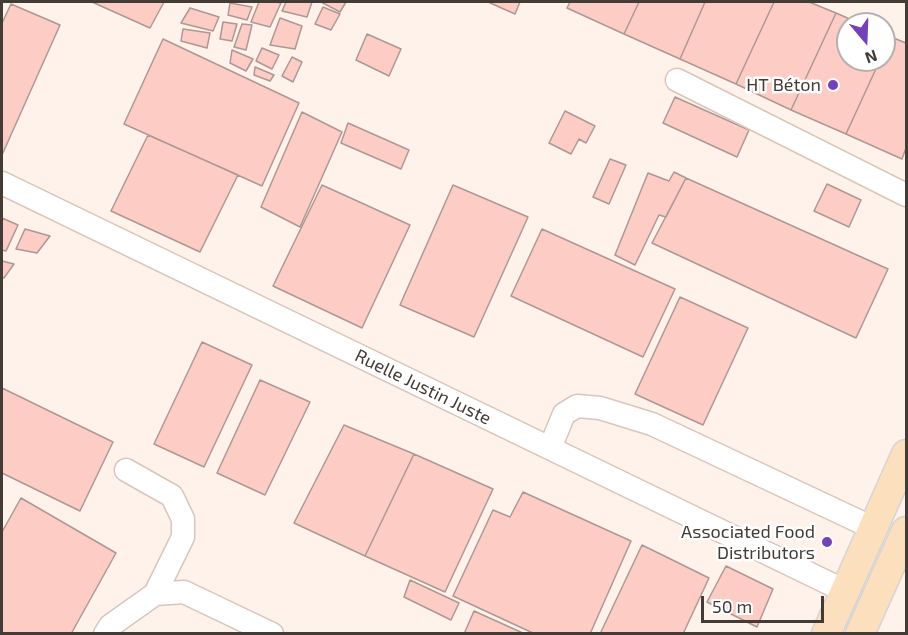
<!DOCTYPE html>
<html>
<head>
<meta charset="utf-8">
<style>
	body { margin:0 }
	#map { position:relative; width:908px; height:635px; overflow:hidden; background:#fef2eb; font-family:"Exo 2",sans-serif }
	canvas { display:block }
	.frame { position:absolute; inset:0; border:3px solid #433b36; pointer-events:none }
	.north { position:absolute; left:836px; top:12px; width:60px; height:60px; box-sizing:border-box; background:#fff; border:2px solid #b4b1af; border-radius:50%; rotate:161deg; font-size:16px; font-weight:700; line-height:24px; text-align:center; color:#433b36 }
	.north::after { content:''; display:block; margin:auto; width:21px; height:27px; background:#7441b8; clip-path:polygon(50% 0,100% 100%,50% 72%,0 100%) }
	.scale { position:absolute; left:701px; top:596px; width:123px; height:27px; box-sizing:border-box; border:3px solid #433b36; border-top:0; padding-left:8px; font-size:18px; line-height:21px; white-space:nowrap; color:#433b36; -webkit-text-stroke:4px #fff; paint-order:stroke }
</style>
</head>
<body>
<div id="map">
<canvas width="908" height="635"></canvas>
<div class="frame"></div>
<div class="north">N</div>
<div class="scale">50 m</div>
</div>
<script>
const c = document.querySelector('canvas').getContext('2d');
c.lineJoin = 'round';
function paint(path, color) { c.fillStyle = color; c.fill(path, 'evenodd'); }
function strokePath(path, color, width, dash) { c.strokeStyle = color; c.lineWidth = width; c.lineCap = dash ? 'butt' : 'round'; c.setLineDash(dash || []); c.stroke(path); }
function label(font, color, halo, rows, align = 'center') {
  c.font = font + ' "Exo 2",sans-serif'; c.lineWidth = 5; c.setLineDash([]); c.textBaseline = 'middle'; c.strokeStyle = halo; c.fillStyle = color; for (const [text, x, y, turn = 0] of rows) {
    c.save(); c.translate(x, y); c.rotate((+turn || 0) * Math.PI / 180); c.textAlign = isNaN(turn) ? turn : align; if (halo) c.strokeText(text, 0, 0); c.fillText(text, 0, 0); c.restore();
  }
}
const building = new Path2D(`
	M92 2H164L150 28Z
	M259 2H276L281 3 270 27 251 22Z
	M286 2H312L307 17 282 11Z
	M321 2H346L340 12Z
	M488 2H520L515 14Z
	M570 2H639L624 34 567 8Z
	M639 2H705L680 59 624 34Z
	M705 2H774L736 84 680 59Z
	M774 2H809L836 13 791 110 736 84Z
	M230 3 252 7 247 20 228 15Z
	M11 4 60 25 2 155V23Z
	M323 7 340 14 331 30 315 24Z
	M190 8 219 17 213 31 181 23Z
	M836 13 861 24H848V60H880L846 134 791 110Z
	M280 18 302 26 295 49 270 45Z
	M223 22 237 24 232 41 220 39Z
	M242 24 252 25 246 50 234 47Z
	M183 29 210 33 207 48 181 41Z
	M367 34 401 49 389 76 356 60Z
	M891 37 906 43V148L902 159 846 134 880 60H884V52Z
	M163 39 299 103 262 186 124 124Z
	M262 48 279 55 272 69 256 61Z
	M232 50 253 59 246 71 230 63Z
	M292 57 302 62 293 82 282 76Z
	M255 67 274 75 270 81 254 75Z
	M675 97 749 130 737 157 663 123Z
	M565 111 595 126 586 143 579 139 571 154 549 143Z
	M302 112 342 132 300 227 261 207Z
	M348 123 409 150 401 169 341 143Z
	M148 135 238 175 200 252 111 211Z
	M610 159 626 165 609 204 593 197Z
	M674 172 686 178 666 217 659 215 635 265 615 255 648 173 669 181Z
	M686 178 888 269 856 338 652 243Z
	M827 184 861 200 849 227 814 211Z
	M322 185 410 225 362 328 273 286Z
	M453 185 528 217 474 337 400 305Z
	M2 218 18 225 6 251 2 250Z
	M25 229 50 236 37 253 16 249Z
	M542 229 675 289 643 357 511 296Z
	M2 261 14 264 4 278 2 277Z
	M680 297 748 328 703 425 635 394Z
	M202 342 252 365 204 467 154 444Z
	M260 380 310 402 265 495 217 473Z
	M2 388 113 442 80 511 2 473Z
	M344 425 414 454 365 556 294 523Z
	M414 454 493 489 445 592 365 556Z
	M523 492 631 541 590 634H535L453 596 493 510 510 517Z
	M21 498 116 553 71 634H2V532Z
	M642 545 709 578 683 634H600Z
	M726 566 773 589 757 627 707 602Z
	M410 580 459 603 451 620 404 597Z
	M474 611 525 634H464Z`);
const minor = new Path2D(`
	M677 80 906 195
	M2 183 845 591
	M550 448 564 414 577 406 600 408 652 424 873 528
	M126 470 172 496 183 519V537L155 594
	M105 634 110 626 155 594 184 592 272 634`);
const major = new Path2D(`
	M826 634 906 454
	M860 634 906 531`);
const markers = [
	[833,85,6,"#7441b8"],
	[827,542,6,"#7441b8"]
];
const poiNames = [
	["HT Béton",821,85],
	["Associated Food",815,532],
	["Distributors",815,553]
];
const streetNames = [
	["Ruelle Justin Juste",423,387,26]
];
paint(building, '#fdccc5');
strokePath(building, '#ae9894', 1.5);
strokePath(minor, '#d9c6bb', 25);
strokePath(major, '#d6d4d3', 31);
strokePath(minor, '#fff', 22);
strokePath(major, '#fce0be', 28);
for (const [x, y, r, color] of markers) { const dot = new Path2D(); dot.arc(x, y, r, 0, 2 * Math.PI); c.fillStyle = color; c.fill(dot); strokePath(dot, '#fff', 2); }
label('18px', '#433b36', '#fff', poiNames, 'right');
label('18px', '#433b36', '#fff', streetNames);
</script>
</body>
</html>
